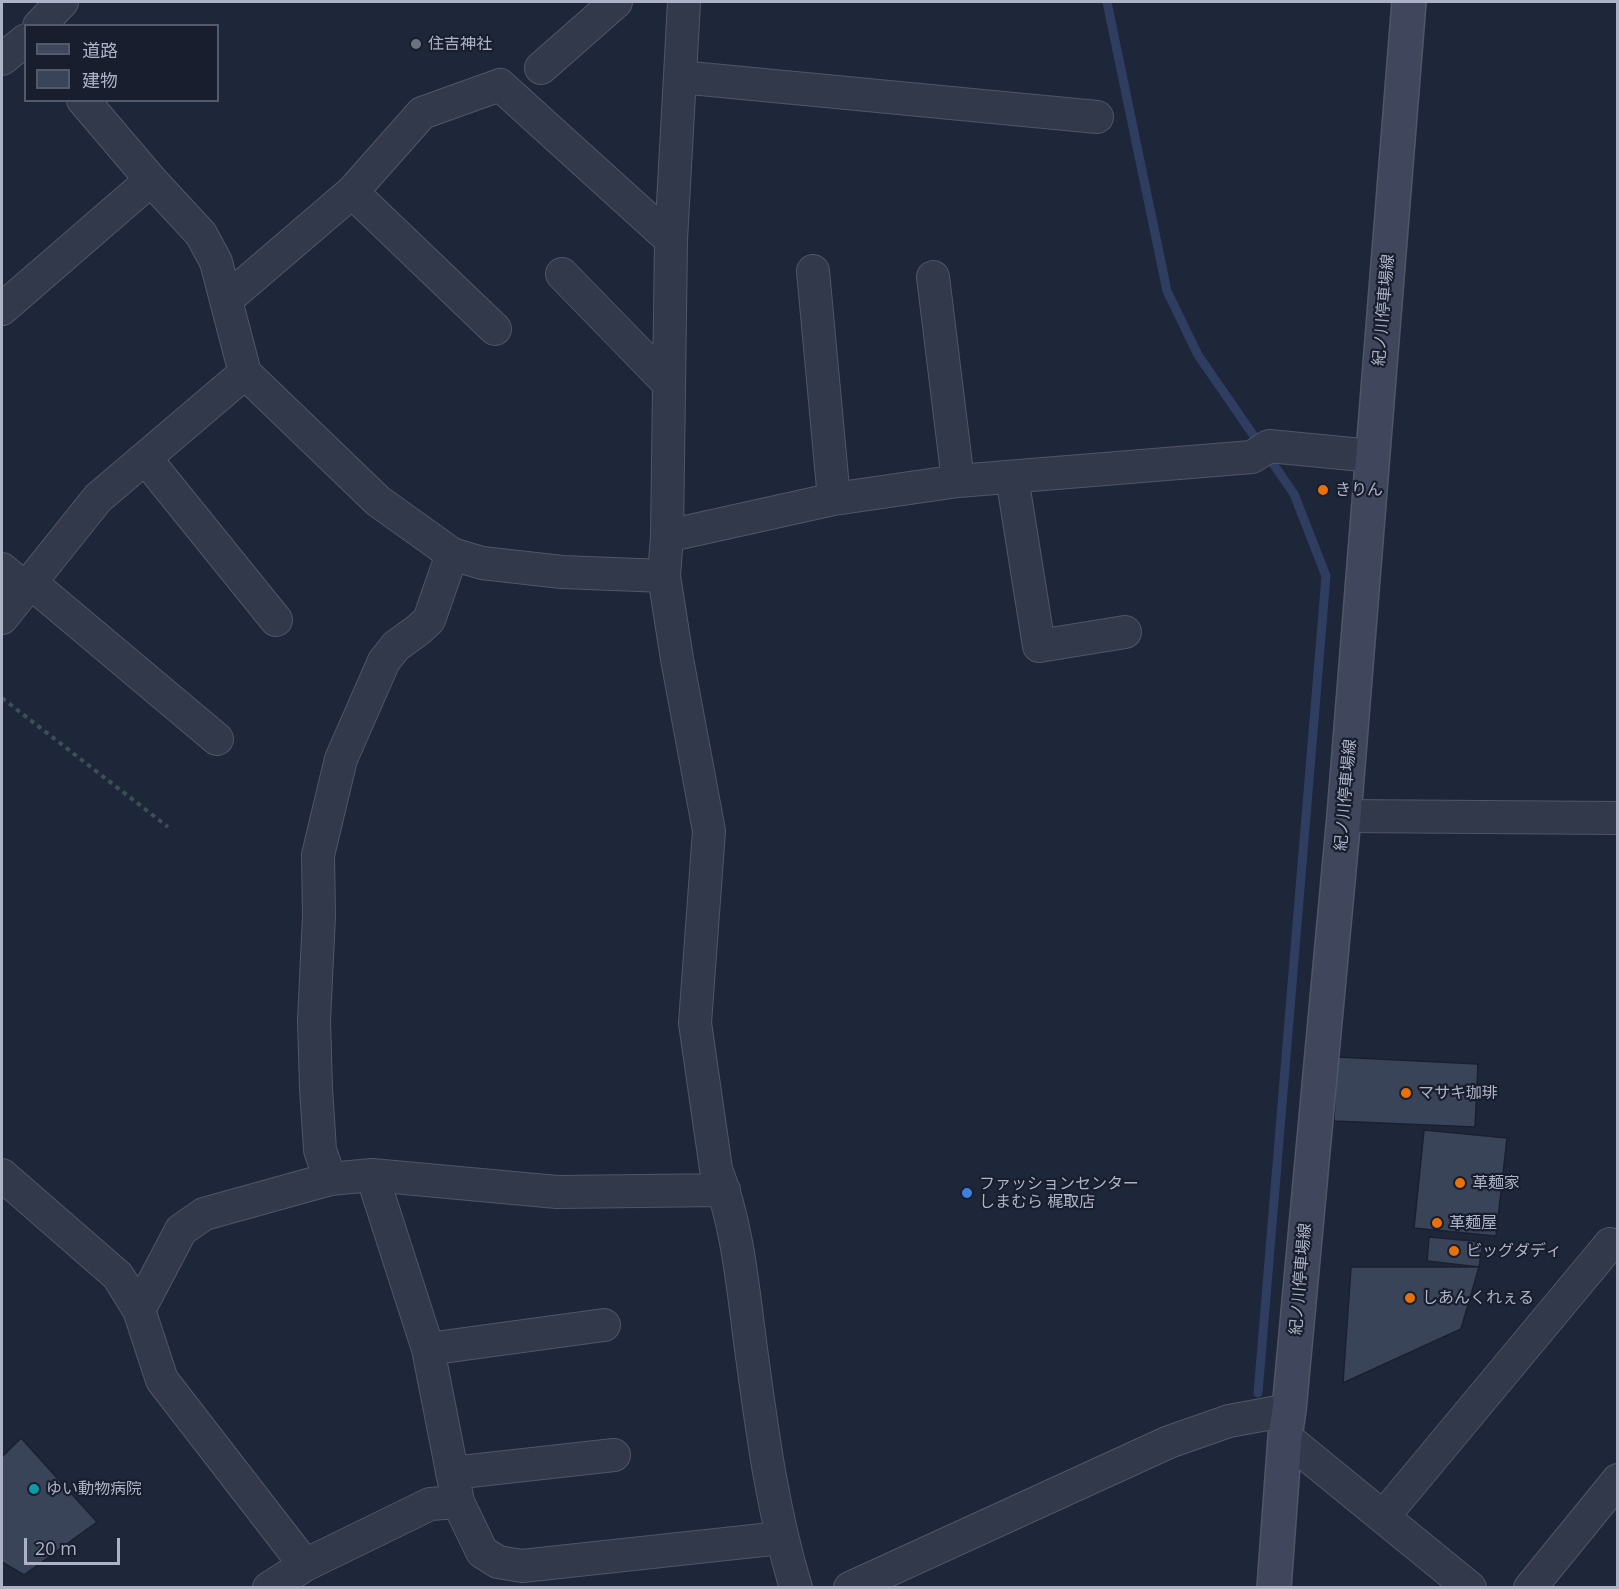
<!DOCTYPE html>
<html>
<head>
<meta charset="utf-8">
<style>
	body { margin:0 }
	#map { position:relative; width:1619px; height:1589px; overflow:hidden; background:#1e2739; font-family:"Open Sans","Noto Sans JP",sans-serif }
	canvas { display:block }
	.frame { position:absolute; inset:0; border:3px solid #acb3c6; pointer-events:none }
	.legend { position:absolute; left:24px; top:24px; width:195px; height:78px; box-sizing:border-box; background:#181e2e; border:2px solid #535a6b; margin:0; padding:8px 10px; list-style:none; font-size:18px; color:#acb3c6 }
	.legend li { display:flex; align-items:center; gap:12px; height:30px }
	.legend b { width:30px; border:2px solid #535a6b }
	.scale { position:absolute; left:24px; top:1538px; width:96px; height:27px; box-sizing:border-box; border:3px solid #acb3c6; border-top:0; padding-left:8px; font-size:18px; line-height:21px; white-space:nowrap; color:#acb3c6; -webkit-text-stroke:4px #181e2e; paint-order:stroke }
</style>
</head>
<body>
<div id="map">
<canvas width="1619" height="1589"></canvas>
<div class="frame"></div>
<ul class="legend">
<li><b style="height:8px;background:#40475d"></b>道路</li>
<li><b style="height:16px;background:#3a4459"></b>建物</li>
</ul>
<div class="scale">20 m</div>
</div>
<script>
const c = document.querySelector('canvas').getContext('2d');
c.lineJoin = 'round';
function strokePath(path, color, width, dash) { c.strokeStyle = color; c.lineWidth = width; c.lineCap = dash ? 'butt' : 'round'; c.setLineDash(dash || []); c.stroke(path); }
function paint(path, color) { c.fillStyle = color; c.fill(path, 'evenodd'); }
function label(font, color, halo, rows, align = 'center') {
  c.font = font + ' "Open Sans","Noto Sans JP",sans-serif'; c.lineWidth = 4.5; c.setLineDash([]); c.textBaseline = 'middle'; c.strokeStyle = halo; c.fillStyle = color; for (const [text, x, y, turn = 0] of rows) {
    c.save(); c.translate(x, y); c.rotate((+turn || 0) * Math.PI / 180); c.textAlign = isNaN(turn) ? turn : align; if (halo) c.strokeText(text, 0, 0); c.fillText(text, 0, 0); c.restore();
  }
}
const stream = new Path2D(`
	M1107 2 1167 291 1198 355 1294 494 1326 576 1258 1393`);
const building = new Path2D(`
	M1337 1057 1478 1064 1475 1127 1334 1121Z
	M1424 1130 1507 1138 1496 1236 1414 1228Z
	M1429 1237 1483 1242 1479 1267 1427 1261Z
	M1351 1267H1479L1461 1329 1343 1383Z
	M21 1438 97 1522 24 1575 2 1562V1457Z`);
const path = new Path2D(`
	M2 698 168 827`);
const minor = new Path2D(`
	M684 2 671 240 667 536 664 576 677 659 709 831 695 1023 716 1169C738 1226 743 1289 751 1349 762 1430 772 1509 796 1588
	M39 26 62 2
	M2 59 26 40
	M541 68 616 2
	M680 77 1097 117
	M83 100 151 180 201 234 216 262 245 373 378 501 452 554 482 563 562 572 664 576
	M352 192 495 329
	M813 271 834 499
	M562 274 669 384
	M933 277 958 481
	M227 299 352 192 422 113 500 85 671 240
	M2 309 151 180
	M146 459 276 620
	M1012 477 1039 646 1125 632
	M667 536 834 499 958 481 1252 457 1269 446 1373 456
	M2 569 25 588
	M30 582 217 739
	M2 618 98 498 245 373
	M1344 816 1618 818
	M2 1175 118 1276 139 1310 162 1380 305 1565
	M372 1175 428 1349 458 1502
	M330 1179 320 1150 316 1088 314 1021 319 916 318 855 341 759 384 661 396 646 418 630 429 620 452 554
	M139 1310 181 1230 204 1214 330 1179 372 1175 557 1192 724 1190
	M428 1349 604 1325
	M1285 1437 1470 1588
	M452 1473 614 1455
	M1383 1517 1610 1244
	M269 1588 305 1565 430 1504 458 1502 482 1552 498 1562 522 1566 781 1538
	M850 1588 1169 1442 1229 1421 1289 1410
	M1530 1588 1618 1480`);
const secondary = new Path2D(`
	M1274 1588 1285 1437 1289 1410 1344 816 1409 2`);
const markers = [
	[416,44,6,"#6b7280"],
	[1323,490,6,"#e8710a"],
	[1406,1093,6,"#e8710a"],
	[1460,1183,6,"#e8710a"],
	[967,1193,6,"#3f7fe0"],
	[1437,1223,6,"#e8710a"],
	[1454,1251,6,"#e8710a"],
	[1410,1298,6,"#e8710a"],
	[34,1489,6,"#0f9aa8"]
];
const poiNames = [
	["住吉神社",428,44],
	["きりん",1335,490],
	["マサキ珈琲",1418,1093],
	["革麺家",1472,1183],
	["ファッションセンター",979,1184],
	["しまむら 梶取店",979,1202],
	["革麺屋",1449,1223],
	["ビッグダディ",1466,1251],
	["しあんくれぇる",1422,1298],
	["ゆい動物病院",46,1489]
];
const streetNames = [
	["紀ノ川停車場線",1384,310,-85],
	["紀ノ川停車場線",1346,795,-85],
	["紀ノ川停車場線",1301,1279,-85]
];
strokePath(stream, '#2f3e60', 9);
paint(building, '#3a4459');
strokePath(building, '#1a2030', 1.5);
strokePath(minor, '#505667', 34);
strokePath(secondary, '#505667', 36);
strokePath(path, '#3b5055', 4, [4.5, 4.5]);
strokePath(minor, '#32394a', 32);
strokePath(secondary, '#40475d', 33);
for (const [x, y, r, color] of markers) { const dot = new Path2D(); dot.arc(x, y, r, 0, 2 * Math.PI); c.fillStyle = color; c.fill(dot); strokePath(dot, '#181e2e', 2); }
label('16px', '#acb3c6', '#181e2e', poiNames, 'left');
label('16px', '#acb3c6', '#181e2e', streetNames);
</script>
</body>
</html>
